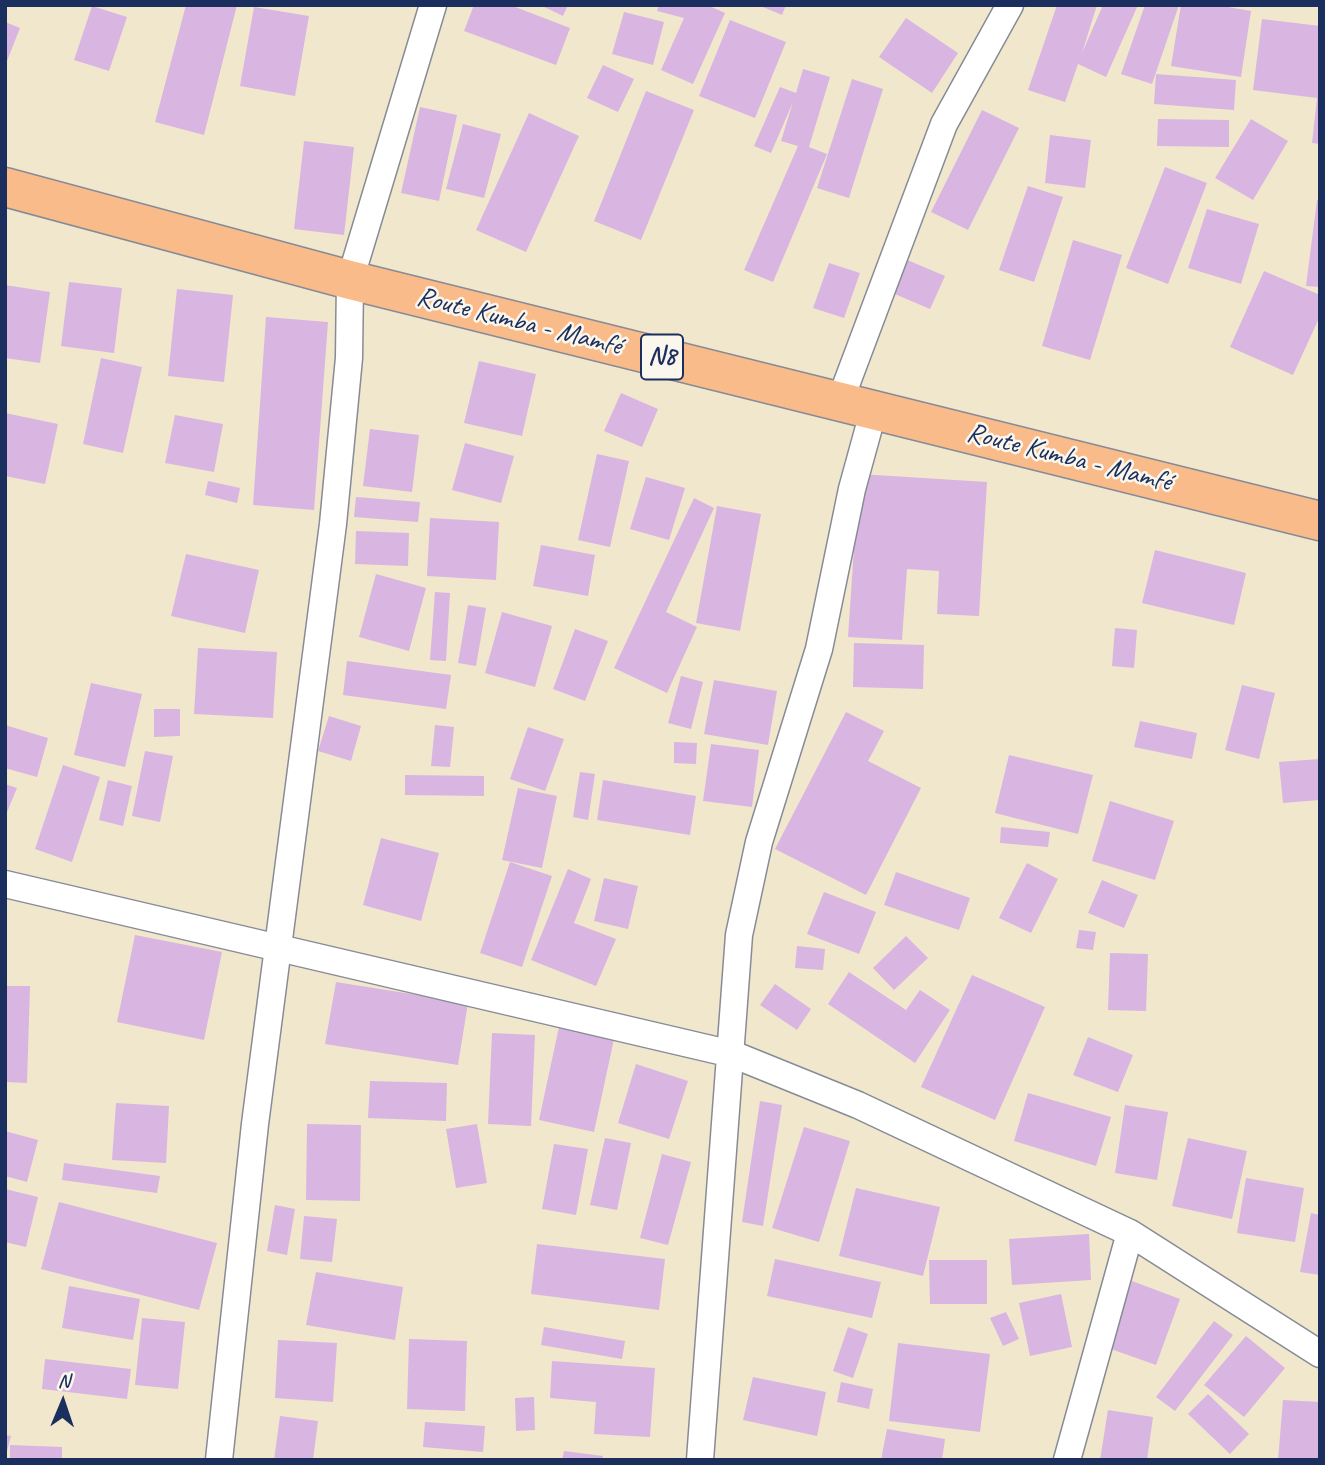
<!DOCTYPE html>
<html>
<head>
<meta charset="utf-8">
<style>
	body { margin:0 }
	#map { position:relative; width:1325px; height:1465px; overflow:hidden; background:#f1e7cd; font-family:Caveat,sans-serif }
	canvas { display:block }
	.frame { position:absolute; inset:0; border:7px solid #1b2f5e; pointer-events:none }
	.north { position:absolute; left:28px; top:1367px; width:70px; height:70px; -webkit-text-stroke:5px #fbf7ec; paint-order:stroke; rotate:2deg; font-size:19px; font-weight:700; line-height:28px; text-align:center; color:#1b2f5e }
	.north::after { content:''; display:block; margin:auto; width:24px; height:32px; background:#1b2f5e; clip-path:polygon(50% 0,100% 100%,50% 72%,0 100%) }
</style>
</head>
<body>
<div id="map">
<canvas width="1325" height="1465"></canvas>
<div class="frame"></div>
<div class="north">N</div>
</div>
<script>
const c = document.querySelector('canvas').getContext('2d');
c.lineJoin = 'round';
function paint(path, color) { c.fillStyle = color; c.fill(path, 'evenodd'); }
function strokePath(path, color, width, dash) { c.strokeStyle = color; c.lineWidth = width; c.lineCap = dash ? 'butt' : 'round'; c.setLineDash(dash || []); c.stroke(path); }
function label(font, color, halo, rows, align = 'center') {
  c.font = font + ' Caveat,sans-serif'; c.lineWidth = 5; c.setLineDash([]); c.textBaseline = 'middle'; c.strokeStyle = halo; c.fillStyle = color; for (const [text, x, y, turn = 0] of rows) {
    c.save(); c.translate(x, y); c.rotate((+turn || 0) * Math.PI / 180); c.textAlign = isNaN(turn) ? turn : align; if (halo) c.strokeText(text, 0, 0); c.fillText(text, 0, 0); c.restore();
  }
}
const building = new Path2D(`
	M186 5H237L204 135 155 122Z
	M474 5H510L570 28 556 65 464 31Z
	M540 5H568L563 16Z
	M659 5H707L725 13 693 84 661 70 684 18 657 11Z
	M758 5H786L782 15Z
	M1057 5H1097L1082 53 1103 5H1138L1106 77 1078 64 1065 102 1028 90Z
	M1145 5H1179L1152 84 1121 74Z
	M1181 5H1217L1251 11 1241 77 1171 66Z
	M92 6 127 17 109 71 74 60Z
	M254 7 309 16 295 96 240 86Z
	M624 12 664 22 653 65 612 54Z
	M906 18 958 53 932 93 879 57Z
	M1262 19 1320 26V144L1312 143 1317 98 1253 90Z
	M730 20 786 42 755 118 699 96Z
	M5 22 20 28 5 66Z
	M603 65 634 79 618 112 587 98Z
	M803 69 830 77 809 147 827 154 773 282 744 270 798 146 781 141 793 102 771 153 754 146 780 87 796 93Z
	M1156 74 1236 80 1234 110 1154 104Z
	M852 79 883 89 849 198 817 188Z
	M646 91 694 110 641 240 594 221Z
	M420 107 457 115 439 201 401 193Z
	M982 110 1019 128 968 230 931 212Z
	M529 113 579 136 526 252 476 230Z
	M1158 119 1229 120V147L1157 146Z
	M1251 119 1288 141 1253 200 1215 178Z
	M463 124 501 134 484 198 446 189Z
	M1050 135 1091 140 1085 188 1045 183Z
	M304 141 354 147 344 235 294 229Z
	M1165 167 1207 183 1168 284 1126 268Z
	M1028 186 1063 197 1034 282 999 270Z
	M1317 200H1320V287L1306 286Z
	M1207 209 1259 224 1241 284 1188 268Z
	M1073 240 1122 255 1090 360 1042 346Z
	M905 259 945 276 930 309 890 292Z
	M829 263 860 273 844 318 813 308Z
	M1264 271 1320 295V316L1293 375 1230 347Z
	M69 282 122 288 114 353 61 346Z
	M5 285 50 292 40 363 5 358Z
	M177 289 233 295 224 382 168 376Z
	M266 317 328 322 314 510 253 505Z
	M101 358 142 367 123 453 83 444Z
	M479 361 536 374 522 436 464 423Z
	M621 393 658 409 642 447 604 431Z
	M5 413 58 424 45 484 5 476Z
	M175 415 223 424 214 472 165 463Z
	M370 429 419 435 412 492 363 486Z
	M465 443 514 456 501 503 452 490Z
	M597 454 629 461 610 547 578 540Z
	M859 474 987 482 979 616 937 614 939 571 907 569 902 640 848 637Z
	M646 477 685 488 669 540 630 529Z
	M208 481 240 488 237 503 205 495Z
	M356 497 420 502 418 522 354 517Z
	M694 498 714 508 666 612 697 627 667 693 614 668Z
	M717 506 761 514 740 631 696 623Z
	M430 518 499 522 496 580 427 576Z
	M356 531 409 533 408 566 355 564Z
	M541 545 595 555 588 596 533 586Z
	M1155 550 1246 573 1234 625 1142 603Z
	M186 554 259 570 245 633 171 616Z
	M376 574 426 588 409 651 359 637Z
	M435 592 450 593 446 661 430 660Z
	M468 605 486 608 476 666 458 663Z
	M502 612 552 626 535 687 485 673Z
	M1115 628 1137 630 1134 668 1112 666Z
	M575 629 608 641 585 701 553 689Z
	M854 643 924 645 923 689 853 687Z
	M198 648 277 652 273 718 194 714Z
	M347 661 451 675 446 709 343 695Z
	M681 676 703 682 691 729 668 723Z
	M714 680 777 691 768 745 704 734Z
	M91 683 142 694 125 767 74 755Z
	M1242 685 1275 693 1259 759 1225 750Z
	M154 709H180V736L154 737Z
	M846 712 884 731 868 761 921 788 866 895 775 849Z
	M329 716 361 726 351 761 318 751Z
	M1140 721 1197 733 1192 759 1134 747Z
	M5 725 48 738 37 777 5 768Z
	M435 725 454 727 450 767 431 766Z
	M528 727 564 739 545 791 510 779Z
	M674 742 697 743 696 764 674 763Z
	M711 744 759 750 752 807 703 801Z
	M145 751 173 756 160 822 132 816Z
	M1009 755 1093 775 1078 834 995 813Z
	M1320 759V800L1283 803 1279 762Z
	M63 765 100 777 72 862 35 849Z
	M580 772 595 774 588 820 573 817Z
	M405 775 484 776V796L405 795Z
	M108 780 132 786 123 826 99 820Z
	M603 780 696 796 690 835 597 820Z
	M5 784 17 788 5 817Z
	M518 788 557 796 542 868 502 860Z
	M1110 801 1174 821 1155 880 1092 861Z
	M1001 827 1050 832 1048 847 1000 843Z
	M381 838 439 853 421 921 363 905Z
	M510 862 552 876 522 967 480 953Z
	M1027 863 1058 879 1031 933 999 918Z
	M568 869 591 879 574 923 616 939 596 986 531 960Z
	M896 872 970 898 959 930 884 905Z
	M604 878 638 886 628 929 594 921Z
	M1102 880 1138 895 1124 928 1088 913Z
	M824 892 876 912 859 954 807 934Z
	M1079 930 1096 932 1093 950 1076 948Z
	M135 935 222 952 204 1040 117 1022Z
	M906 936 928 958 894 990 873 968Z
	M797 946 825 949 823 970 795 968Z
	M1110 953 1148 954 1146 1011 1108 1010Z
	M849 972 906 1010 920 990 950 1010 915 1063 828 1004Z
	M972 975 1045 1007 995 1120 921 1087Z
	M336 982 468 1003 458 1065 325 1044Z
	M775 984 811 1009 797 1030 760 1005Z
	M5 986H30L27 1083 5 1082Z
	M559 1027 614 1039 594 1132 539 1120Z
	M492 1033 535 1035 531 1126 488 1124Z
	M1088 1037 1133 1055 1118 1092 1073 1075Z
	M636 1064 688 1081 669 1139 618 1123Z
	M370 1081 447 1083 446 1121 368 1118Z
	M1028 1093 1111 1117 1096 1166 1014 1141Z
	M760 1101 782 1105 763 1226 742 1222Z
	M116 1103 169 1106 166 1163 112 1160Z
	M1125 1105 1168 1112 1157 1180 1115 1173Z
	M307 1124 361 1125 360 1201 306 1200Z
	M477 1124 487 1183 456 1188 446 1129Z
	M804 1127 850 1141 819 1242 772 1228Z
	M5 1131 38 1140 27 1182 5 1176Z
	M605 1138 631 1143 617 1210 590 1205Z
	M1188 1138 1247 1151 1232 1219 1172 1206Z
	M554 1144 588 1149 576 1215 542 1209Z
	M662 1154 691 1162 668 1245 640 1238Z
	M64 1163 160 1176 157 1193 62 1180Z
	M1246 1178 1304 1188 1295 1242 1237 1233Z
	M856 1188 940 1207 923 1276 839 1256Z
	M5 1189 38 1197 26 1247 5 1242Z
	M59 1202 217 1243 199 1310 41 1269Z
	M275 1205 295 1209 287 1255 267 1251Z
	M1311 1213 1320 1215V1275L1300 1272Z
	M304 1216 337 1219 332 1262 300 1259Z
	M1089 1234 1091 1280 1012 1285 1009 1239Z
	M537 1244 665 1259 659 1310 531 1294Z
	M775 1259 881 1282 872 1318 767 1296Z
	M929 1260H987V1304H930Z
	M316 1272 403 1287 395 1340 306 1325Z
	M1132 1281 1180 1299 1156 1365 1108 1348Z
	M69 1286 140 1299 133 1340 62 1328Z
	M1061 1294 1072 1347 1030 1356 1019 1303Z
	M1006 1312 1019 1339 1003 1346 990 1318Z
	M142 1318 185 1322 178 1389 135 1385Z
	M1214 1321 1233 1335 1175 1411 1156 1397Z
	M544 1327 625 1341 622 1359 541 1345Z
	M848 1327 868 1334 853 1378 833 1371Z
	M1246 1336 1285 1368 1244 1417 1204 1385Z
	M409 1339 467 1341 465 1411 407 1409Z
	M278 1340 337 1343 333 1402 275 1398Z
	M898 1343 990 1354 980 1432 889 1421Z
	M45 1359 131 1369 127 1399 42 1389Z
	M552 1361 655 1368 650 1437 594 1434 596 1402 550 1398Z
	M753 1377 826 1392 817 1436 743 1420Z
	M841 1382 873 1389 869 1409 837 1402Z
	M1208 1394 1249 1434 1230 1454 1188 1414Z
	M534 1397 535 1430 516 1431 515 1398Z
	M1283 1400 1320 1402V1460H1278Z
	M1108 1410 1153 1417 1147 1460H1100Z
	M280 1416 318 1421 313 1460H274Z
	M425 1422 485 1426 483 1452 423 1447Z
	M887 1429 945 1439 942 1460H881Z
	M5 1435 11 1436 6 1455H5Z
	M10 1445 62 1447V1460H10Z
	M564 1451 603 1456 602 1460H562Z`);
const minor = new Path2D(`
	M840 401 944 124 1010 5
	M5 884 732 1054 858 1105 1130 1233 1320 1354
	M219 1460 255 1124 333 524 349 358 350 280 433 5
	M700 1460 739 935 759 842 819 649 852 489 874 409
	M1067 1460 1130 1233`);
const trunk = new Path2D(`
	M5 187 350 280 1320 521`);
const shields = [
	[662,357,42]
];
const shieldNames = [
	["N8",662,357]
];
const streetNames = [
	["Route Kumba - Mamfé",519,322,14],
	["Route Kumba - Mamfé",1069,458,14]
];
paint(building, '#d8b6e1');
strokePath(minor, '#868b96', 29);
strokePath(trunk, '#868b96', 41);
strokePath(minor, '#fff', 26);
strokePath(trunk, '#fabb8b', 38);
for (const [x, y, w] of shields) { const box = new Path2D(); box.roundRect(x - w / 2, y - 22.5, w, 45, 5); c.fillStyle = '#fbf7ec'; c.fill(box); strokePath(box, '#1b2f5e', 2); }
label('bold 26px', '#1b2f5e', null, shieldNames);
label('28px', '#1b2f5e', '#fbf7ec', streetNames);
</script>
</body>
</html>
